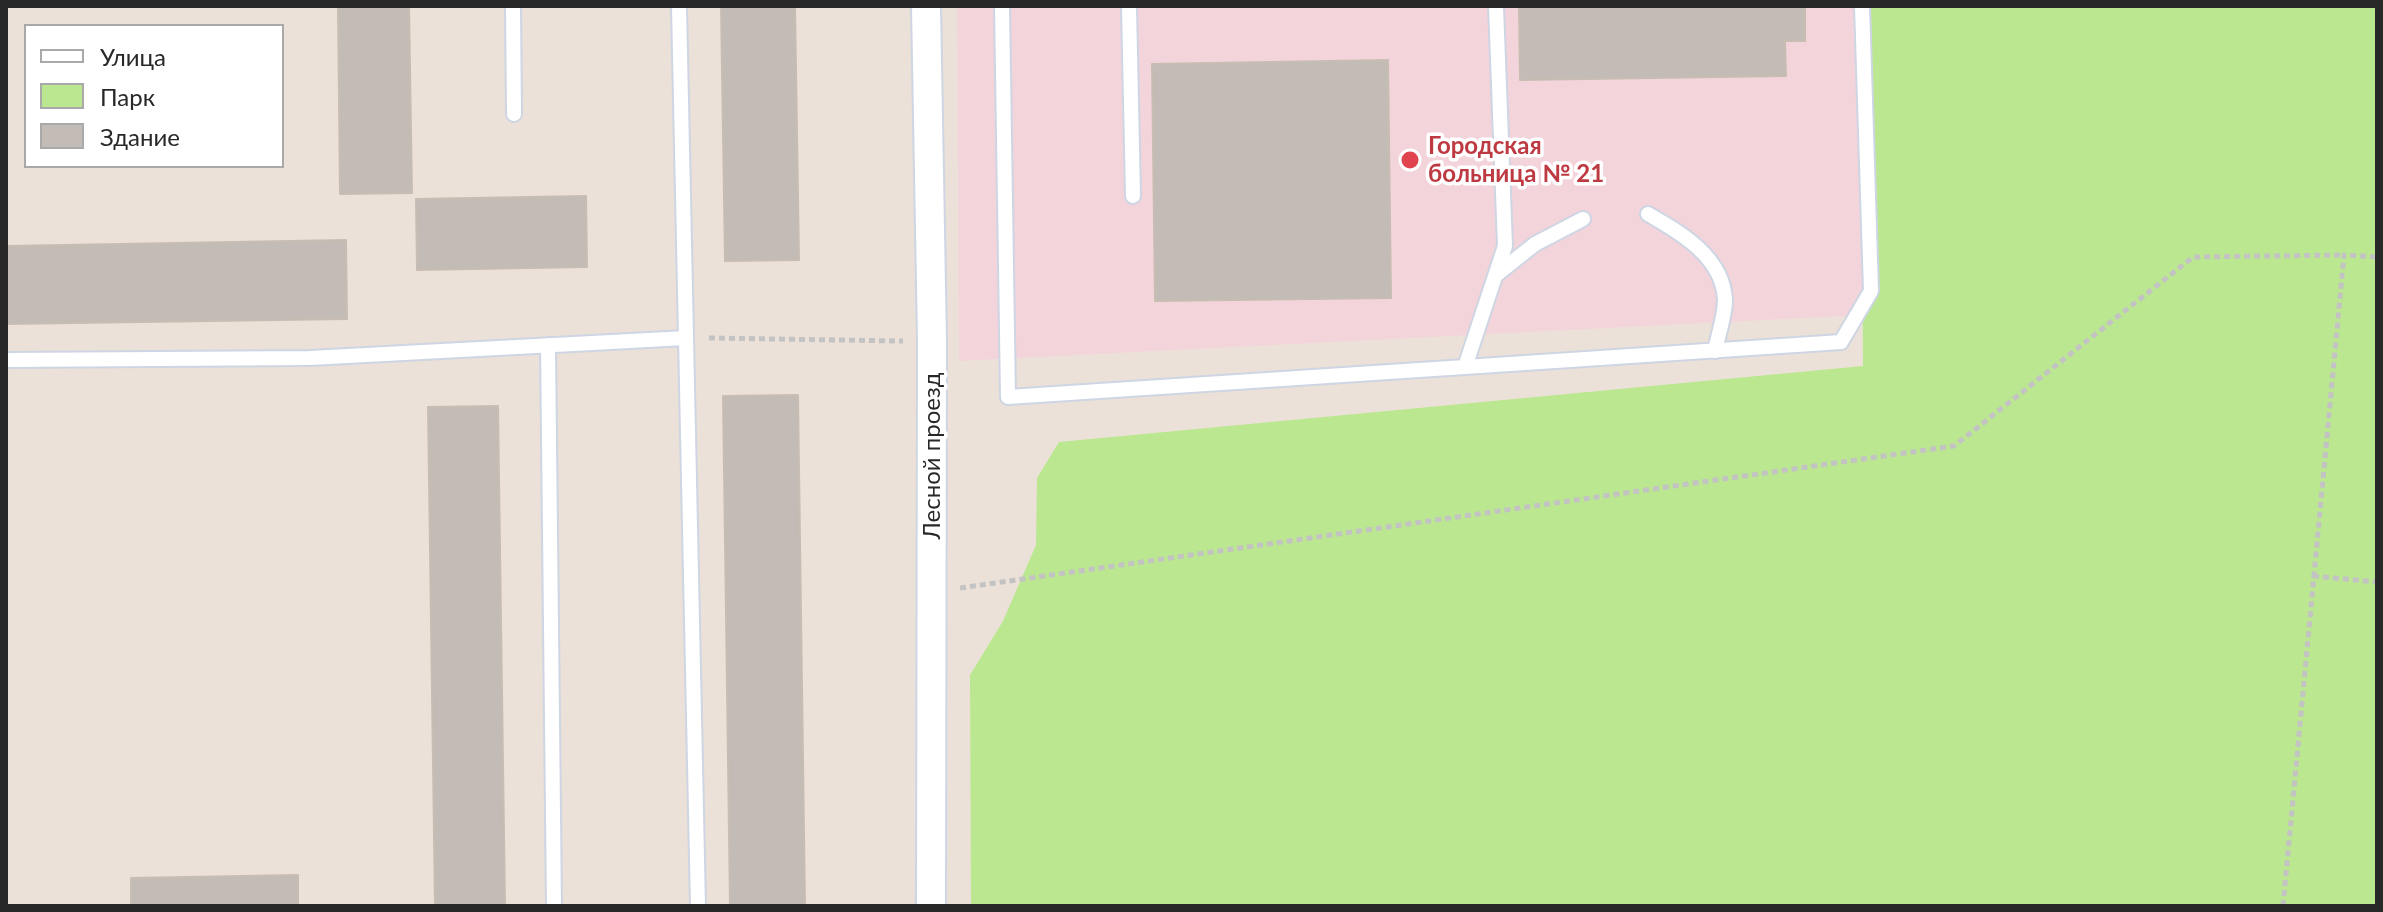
<!DOCTYPE html>
<html>
<head>
<meta charset="utf-8">
<style>
	body { margin:0 }
	#map { position:relative; width:2383px; height:912px; overflow:hidden; background:#ece1d8; font-family:Lato,sans-serif }
	canvas { display:block }
	.frame { position:absolute; inset:0; border:8px solid #282828; pointer-events:none }
	.legend { position:absolute; left:24px; top:24px; width:260px; height:144px; box-sizing:border-box; background:#fff; border:2px solid #a9a9a9; margin:0; padding:10px 14px; list-style:none; font-size:24px; color:#282828 }
	.legend li { display:flex; align-items:center; gap:16px; height:40px }
	.legend b { width:40px; border:2px solid #a9a9a9 }
</style>
</head>
<body>
<div id="map">
<canvas width="2383" height="912"></canvas>
<div class="frame"></div>
<ul class="legend">
<li><b style="height:10px;background:#fff"></b>Улица</li>
<li><b style="height:22px;background:#bbe790"></b>Парк</li>
<li><b style="height:22px;background:#c3bbb5"></b>Здание</li>
</ul>
</div>
<script>
const c = document.querySelector('canvas').getContext('2d');
c.lineJoin = 'round';
function paint(path, color) { c.fillStyle = color; c.fill(path, 'evenodd'); }
function strokePath(path, color, width, dash) { c.strokeStyle = color; c.lineWidth = width; c.lineCap = dash ? 'butt' : 'round'; c.setLineDash(dash || []); c.stroke(path); }
function label(font, color, halo, rows, align = 'center') {
  c.font = font + ' Lato,sans-serif'; c.lineWidth = 7; c.setLineDash([]); c.textBaseline = 'middle'; c.strokeStyle = halo; c.fillStyle = color; for (const [text, x, y, turn = 0] of rows) {
    c.save(); c.translate(x, y); c.rotate((+turn || 0) * Math.PI / 180); c.textAlign = isNaN(turn) ? turn : align; if (halo) c.strokeText(text, 0, 0); c.fillText(text, 0, 0); c.restore();
  }
}
const medical = new Path2D(`
	M957 6H1861L1863 315 959 361Z`);
const green = new Path2D(`
	M1861 6H2377V906H971L970 675 1003 621 1036 545 1037 478 1059 442 1863 366Z`);
const building = new Path2D(`
	M338 6H409L412 193 340 194Z
	M721 6H795L799 260 725 261Z
	M1519 6H1805V41H1785L1786 76 1520 80Z
	M1388 60 1391 298 1155 301 1152 64Z
	M586 196 587 267 417 270 416 199Z
	M346 240 347 319 6 324V246Z
	M798 395 805 906H730L723 396Z
	M498 406 505 906H435L428 407Z
	M298 875V906H131V878Z`);
const path = new Path2D(`
	M709 338 903 341
	M2313 576 2377 582
	M960 588 1954 446 2193 257 2344 255
	M2283 906 2344 255 2377 257`);
const lane = new Path2D(`
	M513 6 514 114
	M679 6 698 906
	M1002 6 1008 397 1465 367 1505 246 1496 6
	M1129 6 1133 196
	M1648 214C1681 233 1723 257 1725 300 1725 316 1718 335 1715 351
	M1496 275 1535 244 1583 219
	M548 345 554 906
	M6 360 310 358 686 338
	M1465 367 1841 342 1871 291 1862 6`);
const street = new Path2D(`
	M926 6 932 341 931 906`);
const markers = [
	[1410,160,10,"#e0444e"]
];
const healthNames = [
	["Городская",1428,146],
	["больница № 21",1428,174]
];
const streetNames = [
	["Лесной проезд",932,456,-90]
];
paint(medical, '#f4d4db');
paint(green, '#bbe790');
paint(building, '#c3bbb5');
strokePath(building, '#c7bdb2', 2);
strokePath(lane, '#ced5e3', 18);
strokePath(street, '#ced5e3', 32);
strokePath(path, '#c3c3c3', 5, [6, 4]);
strokePath(lane, '#fff', 14);
strokePath(street, '#fff', 28);
for (const [x, y, r, color] of markers) { const dot = new Path2D(); dot.arc(x, y, r, 0, 2 * Math.PI); c.fillStyle = color; c.fill(dot); strokePath(dot, '#fff', 3); }
label('bold 24px', '#be3a42', '#fff', healthNames, 'left');
label('24px', '#282828', '#fff', streetNames);
</script>
</body>
</html>
